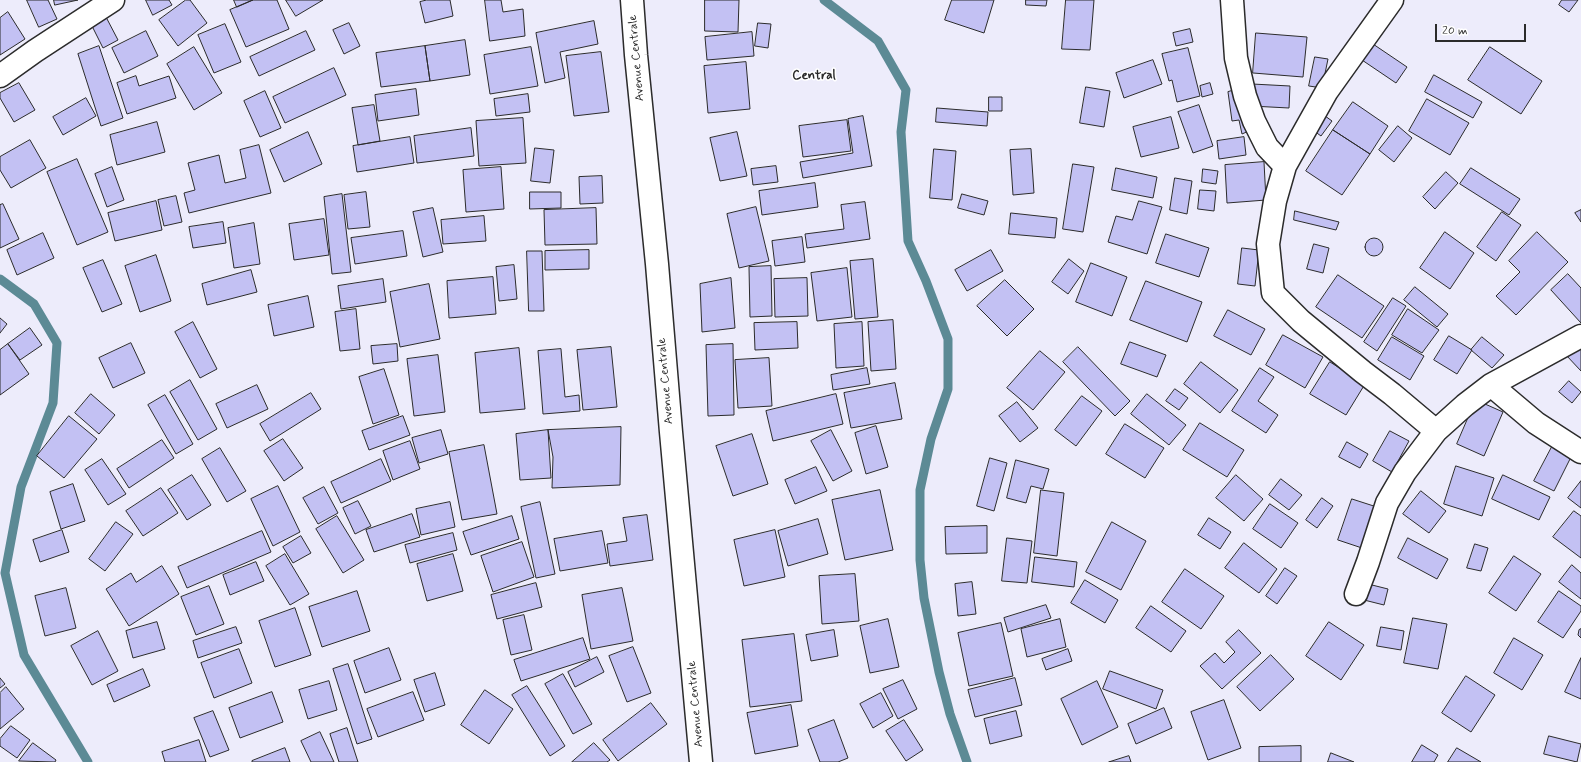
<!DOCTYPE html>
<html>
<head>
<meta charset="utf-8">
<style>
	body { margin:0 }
	#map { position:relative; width:1581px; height:762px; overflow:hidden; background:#edecfb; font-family:Mynerve,sans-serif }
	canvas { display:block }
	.scale { position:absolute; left:1435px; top:24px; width:91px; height:18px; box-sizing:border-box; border:2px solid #2b2b2b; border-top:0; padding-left:5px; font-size:12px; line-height:14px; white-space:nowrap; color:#2b2b2b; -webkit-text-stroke:3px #fff; paint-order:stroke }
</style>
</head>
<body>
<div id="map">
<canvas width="1581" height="762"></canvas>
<div class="scale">20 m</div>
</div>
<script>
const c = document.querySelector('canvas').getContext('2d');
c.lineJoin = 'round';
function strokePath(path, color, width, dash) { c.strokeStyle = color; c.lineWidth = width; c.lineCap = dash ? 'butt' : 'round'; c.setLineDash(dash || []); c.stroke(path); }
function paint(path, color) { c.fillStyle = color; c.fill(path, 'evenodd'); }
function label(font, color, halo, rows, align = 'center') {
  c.font = font + ' Mynerve,sans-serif'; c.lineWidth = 3; c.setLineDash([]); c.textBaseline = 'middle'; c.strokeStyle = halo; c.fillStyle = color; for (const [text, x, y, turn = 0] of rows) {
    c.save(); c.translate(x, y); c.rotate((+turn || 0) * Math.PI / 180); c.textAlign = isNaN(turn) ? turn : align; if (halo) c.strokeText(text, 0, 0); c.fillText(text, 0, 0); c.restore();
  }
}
const stream = new Path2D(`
	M824 0 878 41 906 90 901 132 908 241 926 281 948 339V389L931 439 920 490V560L924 598 939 672 950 714 967 762
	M0 279 34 304 57 343 53 403 21 487 5 573 24 655 88 762`);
const building = new Path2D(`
	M27 0H48L57 19 39 27Z
	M54 0H78L55 5Z
	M146 0H169L172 5 153 15Z
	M186 0H190L207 23 178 46 159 20Z
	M234 0H253L237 7Z
	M253 0H277L289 29 246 47 230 10Z
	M286 0H323L296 16Z
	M427 0H450L453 16 425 23 420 2Z
	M485 0H501L503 12 523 9 525 36 490 41Z
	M705 0H739L738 32 705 31Z
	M952 0H994L984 33 945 20Z
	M1026 0H1047L1046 6 1026 5Z
	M1066 0H1094L1090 50 1062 49Z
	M1562 0H1578L1569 12 1559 5Z
	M8 12 25 39 0 55V18Z
	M106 17 118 40 103 48 91 24Z
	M594 21 598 44 560 52 565 78 545 83 536 33Z
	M349 23 360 46 344 54 333 30Z
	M758 23 771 24 768 48 755 46Z
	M225 24 241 62 214 73 198 35Z
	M1190 29 1193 42 1176 46 1173 33Z
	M146 31 158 56 124 73 112 48Z
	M306 31 315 50 259 76 250 57Z
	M752 32 754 56 707 60 705 37Z
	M1256 33 1307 37 1303 77 1253 73Z
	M465 40 470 75 430 81 425 46Z
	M1370 42 1407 67 1396 83 1359 58Z
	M99 46 123 118 101 126 78 54Z
	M425 46 430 81 381 87 376 53Z
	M194 47 222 93 194 110 167 64Z
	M531 47 538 86 490 94 484 55Z
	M1490 47 1542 81 1521 114 1468 80Z
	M1188 48 1200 96 1177 102 1172 80 1169 81 1162 54Z
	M601 52 609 112 574 116 566 56Z
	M1315 57 1328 59 1322 88 1309 86Z
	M1153 60 1162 84 1124 98 1116 73Z
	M746 62 750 109 708 113 704 66Z
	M334 68 346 95 285 123 273 97Z
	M1434 75 1482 102 1473 118 1425 92Z
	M136 76 139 86 169 76 176 98 127 114 117 83Z
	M19 83 35 110 14 122 0 98V93Z
	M1210 83 1213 94 1202 97 1200 86Z
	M1252 84 1290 86 1289 108 1251 106Z
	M1086 87 1110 91 1104 127 1080 123Z
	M416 89 419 115 378 121 375 95Z
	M1239 89 1251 130 1242 134 1239 120 1232 121 1228 92Z
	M265 91 281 128 260 137 244 101Z
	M528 94 530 112 496 116 494 99Z
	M989 97H1002V111H989Z
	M86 98 96 116 63 135 53 117Z
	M1427 99 1469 123 1450 155 1409 131Z
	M1353 102 1388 126 1370 154 1333 130Z
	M374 105 380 141 358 145 352 108Z
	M1199 105 1213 146 1193 153 1178 112Z
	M937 108 988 112 987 126 936 122Z
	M1321 113 1332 121 1321 136 1310 128Z
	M863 116 872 166 803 178 800 162 853 153 848 119Z
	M1171 117 1179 148 1141 157 1133 127Z
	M523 118 526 163 479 166 476 121Z
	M847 120 851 151 803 157 799 126Z
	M157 122 165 152 117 165 110 135Z
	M1398 126 1412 138 1394 162 1379 150Z
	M471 128 474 156 417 163 414 136Z
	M1333 130 1370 154 1342 195 1306 171Z
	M308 132 322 164 284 182 270 150Z
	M737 132 747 176 720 181 710 138Z
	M410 137 414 163 357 172 353 146Z
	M1244 137 1246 155 1219 159 1217 141Z
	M30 140 46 168 11 188 0 170V157Z
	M259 145 271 193 189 213 184 193 195 190 188 163 219 155 225 183 246 178 240 150Z
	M535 148 554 150 550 183 531 181Z
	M934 149 956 151 952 200 930 198Z
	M1031 149 1034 193 1013 195 1010 150Z
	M77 159 108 232 77 245 47 172Z
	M1264 162 1266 200 1227 203 1225 165Z
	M1073 164 1094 167 1083 232 1063 229Z
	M776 166 778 182 753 185 751 169Z
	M112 167 124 200 107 207 95 174Z
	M501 167 504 209 466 212 463 170Z
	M1116 168 1157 177 1153 198 1112 190Z
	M1471 168 1520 199 1509 215 1460 184Z
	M1203 169 1218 171 1216 184 1202 182Z
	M1446 172 1458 183 1435 209 1423 197Z
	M602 176 603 203 580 204 579 177Z
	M1175 178 1192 181 1187 214 1170 210Z
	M815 183 818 207 762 215 759 191Z
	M1200 190 1216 191 1214 211 1198 209Z
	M366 192 370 227 348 229 344 195Z
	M530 192H561V208L530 209Z
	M342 194 351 272 332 274 324 197Z
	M962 194 988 201 984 215 958 208Z
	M176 196 182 222 164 226 158 200Z
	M156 201 162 230 115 241 108 213Z
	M1139 201 1162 207 1147 254 1108 242 1116 216 1132 220Z
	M865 202 870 239 807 248 805 234 844 229 841 205Z
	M3 204 19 239 0 248V205Z
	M756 207 769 261 739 268 727 214Z
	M433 208 443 252 423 257 413 212Z
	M596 208 597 244 545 245 544 210Z
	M1581 210V222L1575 213Z
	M1295 211 1339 222 1336 230 1294 220Z
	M1502 212 1521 225 1496 261 1477 247Z
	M1011 213 1057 218 1055 238 1009 234Z
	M484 216 486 241 443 244 441 220Z
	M324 219 329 255 294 260 289 224Z
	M223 222 226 243 193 248 189 227Z
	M254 223 260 264 234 268 228 228Z
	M403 231 407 256 355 264 351 238Z
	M1445 232 1474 253 1450 289 1420 268Z
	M1537 232 1568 262 1516 315 1496 296 1520 272 1509 261Z
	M43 233 54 258 17 275 7 250Z
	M1166 234 1209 248 1199 277 1156 263Z
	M802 237 805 262 775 266 772 241Z
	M1365 247a9 9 0 1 1 18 0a9 9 0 1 1-18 0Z
	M1314 244 1329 248 1323 273 1307 269Z
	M1242 248 1259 250 1255 286 1238 284Z
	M589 250V269L545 270V251Z
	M991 250 1003 271 967 291 955 270Z
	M527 251H542L544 311H529Z
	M156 255 171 301 140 312 125 266Z
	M873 259 878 317 855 319 850 261Z
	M1069 259 1084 271 1068 294 1052 282Z
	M103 260 122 304 102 312 83 268Z
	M1091 263 1127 277 1112 316 1076 302Z
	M514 265 517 299 499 301 496 267Z
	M771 266 772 316 750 317 749 267Z
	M847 268 852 317 817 321 811 273Z
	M251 270 257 292 207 305 202 284Z
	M1568 274 1581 288V323L1551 290Z
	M1338 275 1384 306 1362 338 1316 307Z
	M493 277 496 314 449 318 447 281Z
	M731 278 735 328 702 332 700 284Z
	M807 278 808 316 775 317 774 279Z
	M383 279 386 302 341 309 338 286Z
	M1005 280 1034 309 1007 336 977 306Z
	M1146 281 1202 302 1187 342 1130 320Z
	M429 284 440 339 400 347 390 292Z
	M1415 287 1448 314 1437 327 1404 300Z
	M308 296 314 327 274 336 268 305Z
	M1393 298 1406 306 1377 351 1364 342Z
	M356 309 360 349 340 351 335 312Z
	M1408 309 1439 330 1422 353 1392 335Z
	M1228 310 1265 329 1251 355 1214 336Z
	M0 318 7 324 0 333Z
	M893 320 896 369 871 371 868 322Z
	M193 322 217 369 200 378 175 332Z
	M797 322 798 348 755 350 754 323Z
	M862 322 864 366 836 368 834 324Z
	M30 328 42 345 20 360 8 344Z
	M1283 335 1323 357 1305 388 1266 365Z
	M1449 336 1472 350 1457 374 1434 360Z
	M1392 337 1424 356 1410 380 1378 360Z
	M1482 337 1504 355 1492 368 1471 350Z
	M1130 342 1166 355 1157 377 1121 364Z
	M1581 342V371L1566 355Z
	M131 343 145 373 113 388 99 358Z
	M8 344 29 374 0 395V350Z
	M397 344 398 361 373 364 371 346Z
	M733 344 734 415 708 416 706 345Z
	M611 347 617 407 583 410 577 350Z
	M1078 347 1130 401 1115 416 1063 362Z
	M519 348 525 409 480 413 475 353Z
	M561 349 565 397 579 395 580 411 543 414 538 351Z
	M1040 351 1065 372 1033 410 1007 388Z
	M438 355 445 412 414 416 407 359Z
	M769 358 772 406 738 408 735 360Z
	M1201 362 1238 390 1220 413 1184 384Z
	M1330 362 1365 384 1346 415 1310 394Z
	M867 368 870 384 833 390 831 375Z
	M1260 368 1274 377 1258 401 1278 415 1266 433 1232 411Z
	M384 369 399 415 373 424 359 377Z
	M190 380 217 429 198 440 170 392Z
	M1569 381 1581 392 1572 403 1559 392Z
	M895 383 902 419 851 428 844 393Z
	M257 385 268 409 227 428 216 404Z
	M1175 389 1188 398 1179 410 1166 401Z
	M311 393 321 409 270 441 260 424Z
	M91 394 115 415 99 434 75 413Z
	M836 394 843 424 773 441 766 411Z
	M1147 394 1186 425 1169 445 1131 414Z
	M165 395 193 444 176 454 148 405Z
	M1082 396 1102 411 1076 446 1055 430Z
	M1476 400 1503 412 1484 456 1457 444Z
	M1017 402 1038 428 1020 442 999 416Z
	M69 416 97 439 64 478 37 456Z
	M403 416 410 435 369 450 362 431Z
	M1200 423 1244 450 1227 477 1183 450Z
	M1125 424 1164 448 1145 478 1106 454Z
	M876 426 888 467 866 474 855 433Z
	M621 427 620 485 552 488 553 457 548 430Z
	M441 430 448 454 419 463 412 438Z
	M548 430 551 478 520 480 516 434Z
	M831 430 852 471 833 481 811 441Z
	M1390 431 1409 441 1392 472 1373 461Z
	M752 434 768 484 733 496 716 446Z
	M283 439 303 468 284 481 264 451Z
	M162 440 174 458 129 488 117 469Z
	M410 441 420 469 393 480 383 451Z
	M1347 442 1368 454 1360 468 1339 457Z
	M484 445 497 514 462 520 449 452Z
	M1553 445 1572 455 1554 491 1534 481Z
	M220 448 246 491 227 502 202 459Z
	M990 458 1007 463 994 511 977 506Z
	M102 459 126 494 108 505 85 470Z
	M381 459 391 481 341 503 331 482Z
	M1016 460 1049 469 1043 489 1031 486 1026 503 1007 498Z
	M1456 466 1494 478 1482 516 1444 504Z
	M816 467 827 491 795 504 785 480Z
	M192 475 211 505 187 520 168 490Z
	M1236 475 1263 499 1244 521 1216 498Z
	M1503 475 1550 497 1539 520 1492 499Z
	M1281 479 1302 495 1289 510 1269 495Z
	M1581 481V508L1568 498Z
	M73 484 85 521 61 529 50 492Z
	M278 486 300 532 273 546 251 499Z
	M324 487 338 513 318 524 303 498Z
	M161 488 178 513 143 536 126 511Z
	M880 490 893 550 845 560 832 500Z
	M1041 490 1064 493 1057 556 1034 553Z
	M1421 491 1446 511 1429 533 1403 514Z
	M1322 498 1333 506 1317 528 1306 520Z
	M1352 499 1383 509 1368 550 1338 540Z
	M358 501 371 526 355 534 343 508Z
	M450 502 455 527 421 535 416 509Z
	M540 502 555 574 536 578 521 507Z
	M1270 504 1298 523 1281 548 1253 529Z
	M1574 511 1581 516V558L1553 537Z
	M412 514 420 537 374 552 366 530Z
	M647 515 653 560 610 566 607 544 627 541 623 518Z
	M337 516 364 560 343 573 316 529Z
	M512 516 519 539 471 555 463 532Z
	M1209 518 1231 532 1220 549 1198 535Z
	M818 519 828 554 788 566 778 531Z
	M116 522 133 534 105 571 89 559Z
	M1112 522 1146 541 1121 590 1086 572Z
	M987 526V553L946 554 945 527Z
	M62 530 69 552 40 562 33 540Z
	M775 530 785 577 744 586 734 540Z
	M262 531 271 552 187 588 178 567Z
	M602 531 608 563 560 571 554 539Z
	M453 533 457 550 410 563 405 545Z
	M301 536 311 553 293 563 283 547Z
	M1007 538 1032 541 1027 583 1002 581Z
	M1408 538 1448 559 1437 579 1398 558Z
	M522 542 534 577 493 592 481 556Z
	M1244 543 1277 569 1259 593 1225 568Z
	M1475 544 1488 548 1481 571 1467 568Z
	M285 554 309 594 290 605 266 566Z
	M453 554 463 591 427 601 417 564Z
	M1514 556 1541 574 1516 611 1489 593Z
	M1035 557 1077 562 1074 587 1032 582Z
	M256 562 264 581 230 595 223 575Z
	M1572 565 1581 573V599L1559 582Z
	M162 566 179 594 129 626 106 589 131 573 136 582Z
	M1285 568 1297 576 1277 604 1266 596Z
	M1185 569 1224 596 1201 629 1162 602Z
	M855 574 859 621 822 624 819 576Z
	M1085 580 1118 600 1105 623 1071 603Z
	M972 582 976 614 958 616 955 584Z
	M536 583 542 607 497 619 491 595Z
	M1368 584 1388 589 1384 605 1364 600Z
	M209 586 224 624 196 635 181 597Z
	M66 588 76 628 45 636 35 596Z
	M622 588 633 641 591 649 582 595Z
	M357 591 370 631 322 647 309 607Z
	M1559 591 1581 606V611L1563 638 1538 622Z
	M1046 605 1051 618 1008 632 1004 618Z
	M1151 606 1186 631 1171 652 1136 628Z
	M295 608 311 655 275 667 259 621Z
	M524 615 532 650 511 655 503 620Z
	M1413 618 1447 624 1438 669 1404 663Z
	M888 619 899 667 870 673 860 626Z
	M1060 619 1066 647 1027 657 1021 629Z
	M157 622 165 649 133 658 126 631Z
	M1329 622 1364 645 1341 680 1306 656Z
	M1001 623 1013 676 969 686 958 633Z
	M236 627 242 643 198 658 193 641Z
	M1381 627 1404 631 1401 650 1377 646Z
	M1581 629V638L1578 635 1579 630Z
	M834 630 838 656 811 661 806 635Z
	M1239 630 1261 653 1222 689 1200 666 1215 653 1224 663 1235 652 1226 642Z
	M98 631 118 671 92 685 71 646Z
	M794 634 802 701 750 707 742 640Z
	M583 638 590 659 521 681 514 660Z
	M1514 638 1543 655 1522 690 1494 673Z
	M633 647 651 693 627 702 609 656Z
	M389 648 401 680 365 693 354 661Z
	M239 649 252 683 214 698 201 663Z
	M1068 649 1072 661 1046 670 1042 659Z
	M1271 655 1294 679 1260 711 1237 687Z
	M597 657 604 672 575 687 568 672Z
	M1581 658V699L1565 692Z
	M348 664 372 739 357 744 333 669Z
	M143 669 150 686 114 702 107 685Z
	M1110 671 1163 690 1156 709 1103 689Z
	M435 673 445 705 425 712 414 680Z
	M563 674 592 724 573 734 545 684Z
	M1466 676 1495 695 1471 732 1442 713Z
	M0 678 5 684 0 688Z
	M1015 678 1022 705 975 717 968 690Z
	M903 680 917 709 898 719 883 689Z
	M329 681 337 710 308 719 299 690Z
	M1097 681 1118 727 1082 745 1061 699Z
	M527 686 565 746 550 756 512 695Z
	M6 687 24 709 0 729V693Z
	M485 690 513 709 489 744 461 725Z
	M272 692 283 722 240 738 229 708Z
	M413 692 424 720 378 737 367 709Z
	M881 693 893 716 873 728 860 704Z
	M1224 700 1241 748 1208 760 1191 712Z
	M651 703 667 724 618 761 603 740Z
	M791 705 798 746 755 754 747 713Z
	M1164 708 1172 728 1136 744 1128 724Z
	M213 711 229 750 210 757 194 718Z
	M1016 711 1022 736 990 744 984 719Z
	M834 720 848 758 838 762H820L808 730Z
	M904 720 923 750 906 761 886 731Z
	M11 726 30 740 17 758 0 746V739Z
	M347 728 358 762H339L330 734Z
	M320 732 334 762H311L301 741Z
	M1549 736 1581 744 1577 762 1544 754Z
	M199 740 206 762H165L162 752Z
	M33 743 56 760 55 762 19 761Z
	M594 743 610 760 607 762H572Z
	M1422 745 1438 755 1434 762H1412Z
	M1301 746V762H1259V747Z
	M285 748 290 762H252V761Z
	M1457 748 1481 762H1448Z
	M1331 753 1354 762H1328Z
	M1129 756 1131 762H1109Z`);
const minor = new Path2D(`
	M632 0 636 55 657 264 671 432 701 762
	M1232 0 1236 58 1245 96 1254 121 1267 147 1285 166
	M1392 0 1327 91 1285 166 1275 201 1268 244 1273 293 1301 321 1363 372 1392 394 1436 431
	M0 76 35 51 113 0
	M1491 385 1536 423 1581 452
	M1356 594 1368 562 1387 503 1405 472 1436 431 1465 405 1491 385 1581 336`);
const streetNames = [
	["Avenue Centrale",637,58,-95],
	["Avenue Centrale",666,381,-95],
	["Avenue Centrale",696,704,-95]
];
const neighbourhoodNames = [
	["Central",814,76]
];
strokePath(stream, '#5c8a95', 9);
paint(building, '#c3c1f3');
strokePath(building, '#2b2b2b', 1);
strokePath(minor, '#2b2b2b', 25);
strokePath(minor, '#fff', 22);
label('12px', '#2b2b2b', '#fff', streetNames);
label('bold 13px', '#2b2b2b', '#fff', neighbourhoodNames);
</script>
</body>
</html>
